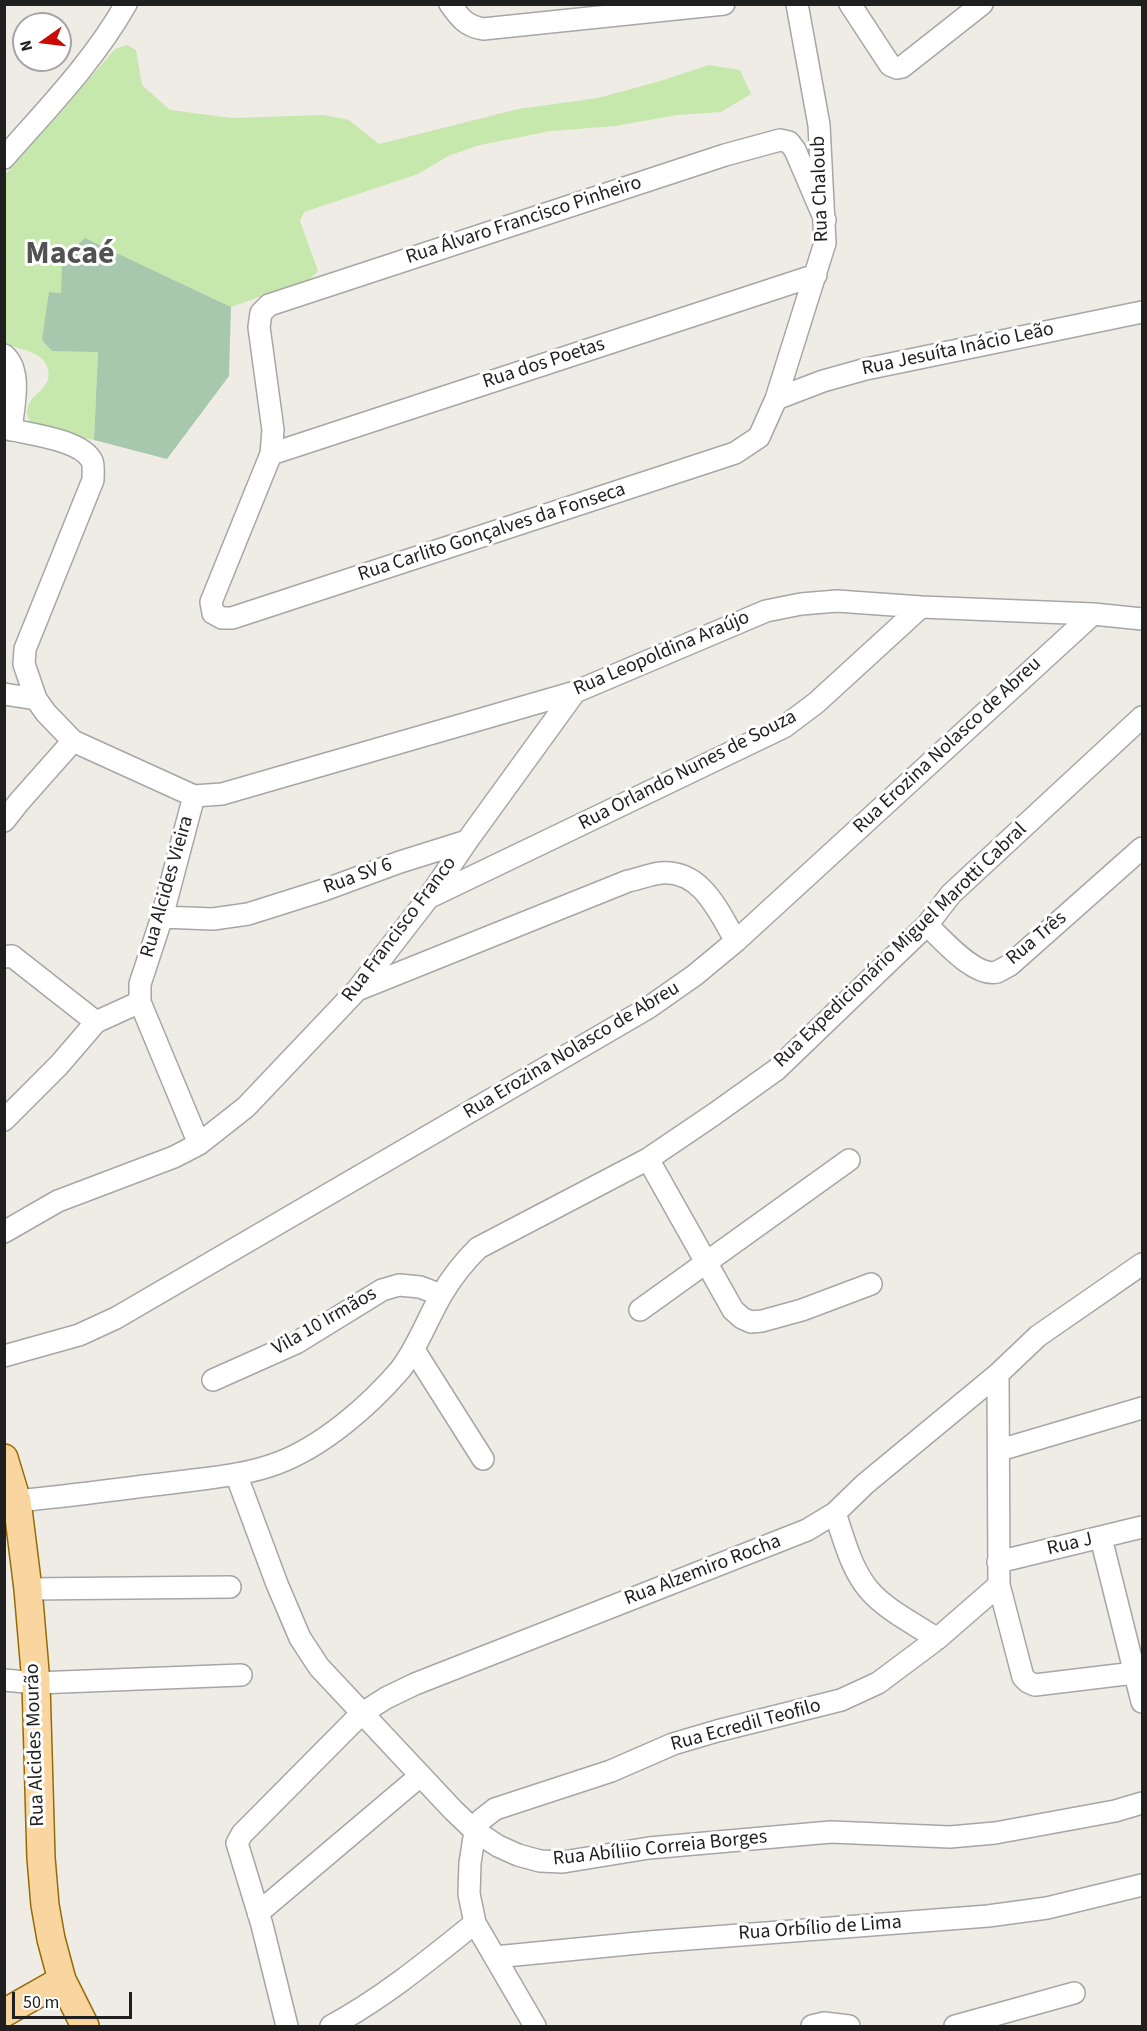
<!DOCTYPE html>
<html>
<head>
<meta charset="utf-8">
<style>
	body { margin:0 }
	#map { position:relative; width:1147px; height:2031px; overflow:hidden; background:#efece5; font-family:"Source Sans 3",sans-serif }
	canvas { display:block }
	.frame { position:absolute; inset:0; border:6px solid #1f1f1f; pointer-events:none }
	.north { position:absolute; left:12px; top:12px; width:60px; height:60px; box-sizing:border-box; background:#fff; border:2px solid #a5a5a5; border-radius:50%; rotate:256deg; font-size:16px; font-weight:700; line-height:24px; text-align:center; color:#1f1f1f }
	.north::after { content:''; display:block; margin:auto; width:21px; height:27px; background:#c80c05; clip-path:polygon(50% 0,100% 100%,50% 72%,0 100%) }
	.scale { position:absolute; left:12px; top:1992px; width:120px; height:27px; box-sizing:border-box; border:3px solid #1f1f1f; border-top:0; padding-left:8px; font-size:18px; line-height:21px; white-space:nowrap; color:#1f1f1f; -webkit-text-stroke:4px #fff; paint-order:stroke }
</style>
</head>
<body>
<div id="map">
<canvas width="1147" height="2031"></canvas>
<div class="frame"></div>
<div class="north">N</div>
<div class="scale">50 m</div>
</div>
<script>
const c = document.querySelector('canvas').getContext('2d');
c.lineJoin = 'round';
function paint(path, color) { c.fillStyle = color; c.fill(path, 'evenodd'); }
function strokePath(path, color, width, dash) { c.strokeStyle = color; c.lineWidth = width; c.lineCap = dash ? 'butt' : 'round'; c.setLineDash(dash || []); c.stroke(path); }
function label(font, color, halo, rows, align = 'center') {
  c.font = font + ' "Source Sans 3",sans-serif'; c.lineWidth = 6; c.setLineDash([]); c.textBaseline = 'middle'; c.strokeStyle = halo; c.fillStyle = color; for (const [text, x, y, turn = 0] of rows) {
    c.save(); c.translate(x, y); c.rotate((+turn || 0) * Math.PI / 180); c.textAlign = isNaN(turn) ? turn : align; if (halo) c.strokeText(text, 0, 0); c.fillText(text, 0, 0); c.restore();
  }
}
const grass = new Path2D(`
	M127 45 136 50 142 85 170 110 232 118 324 115 349 120 379 144 518 109 598 98 660 81 709 65 740 70 751 94 721 112 677 115 615 126 551 131 480 145 450 155 418 174 304 212 300 221 318 271 310 279 231 307 85 238 62 259 61 293 49 292 52 351H98L94 440 34 428C11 396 54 395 48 370 47 365 45 361 41 358 31 350 16 348 5 344L4 176 115 49Z`);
const cemetery = new Path2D(`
	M85 238 231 307 229 376 167 459 94 440 98 352 52 351 42 340 49 292 61 293 62 259Z`);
const minor = new Path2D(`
	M450 4C460 18 466 26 483 29L724 4
	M797 4 819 125 825 243 776 399 759 437 735 453 232 618H222L213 613 211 602 271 454 273 430 259 327 261 313 269 305 725 155 780 140 789 142 795 150 825 220
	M850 4 890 65 897 68 902 67 982 4
	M4 158C48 108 93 62 126 4
	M4 355C23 371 13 408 11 430
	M776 399 823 381 866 369 1142 312
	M4 428C27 434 81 439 92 461 94 466 93 474 93 480L25 649 24 664 36 699 46 713 73 741 194 796 162 917 140 984V1002L199 1144
	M271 454 816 275
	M4 694 36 699
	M194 796 222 794 575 692 766 611 801 604 837 601 921 607 1093 614 1142 619
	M4 821 19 802 73 741
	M430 897 784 727 816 703 921 607
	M162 917 213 919 248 914 324 890 400 862 467 841
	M927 925C942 939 975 978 997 972 1001 970 1006 967 1010 965L1142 848
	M4 957 12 956 96 1022
	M357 990 628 881C639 879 650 874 661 873 702 870 718 911 736 941
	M4 1120 59 1065 96 1022 140 1002
	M648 1159 733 1310 742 1318 751 1322 762 1321 802 1310 871 1284
	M4 1232 58 1201 174 1157 199 1144 246 1107 357 990 429 897 467 841 575 692
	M640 1310 849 1160
	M414 1350 483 1459
	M4 1356 79 1335 116 1318 648 1008 695 975 736 941 1093 614
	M998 1374 999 1585 1023 1677 1028 1682 1035 1685 1134 1673
	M213 1380 296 1343 382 1290 399 1285 420 1287 441 1295
	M1000 1450 1142 1408
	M236 1474 277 1584 300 1638 319 1667 453 1810 475 1831 498 1846 518 1855 540 1861 563 1862 649 1848 831 1832 950 1837 995 1833 1115 1811 1142 1803
	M17 1501C68 1496 119 1489 170 1483 206 1478 244 1476 278 1463 323 1446 369 1406 400 1370 418 1347 427 1319 442 1294 452 1277 464 1262 478 1248L648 1159 713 1115 776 1070 927 925 951 894 1142 717
	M835 1513C844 1539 851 1569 869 1590 886 1610 915 1624 937 1639
	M1101 1538 1142 1702
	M998 1562 1142 1527
	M28 1589 230 1587
	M4 1680 36 1683 241 1675
	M258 1913 420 1776
	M495 1957 649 1942 988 1916 1047 1908 1142 1885
	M287 2026 262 1925 237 1843 242 1834 361 1714 386 1698 415 1684 807 1530 835 1513 865 1484 998 1374 1038 1336 1142 1264
	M331 2026C383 1998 429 1960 475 1923
	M535 2026 475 1923 469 1894 470 1863 475 1831 481 1820 495 1809 611 1771 673 1744 717 1731 841 1700 878 1683 937 1639 999 1585
	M812 2026 824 2023 849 2026
	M955 2026 1074 1993`);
const major = new Path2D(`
	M4 1458 17 1501 28 1589 36 1683 41 1858 45 1905 51 1939 62 1980 85 2026
	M4 2013 62 1980`);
const streetNames = [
	["Rua Chaloub",821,189,-92],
	["Rua Álvaro Francisco Pinheiro",524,221,-18],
	["Rua Jesuíta Inácio Leão",958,350,-12],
	["Rua dos Poetas",544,364,-18],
	["Rua Carlito Gonçalves da Fonseca",492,533,-18],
	["Rua Leopoldina Araújo",662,654,-23],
	["Rua Erozina Nolasco de Abreu",948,746,-43],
	["Rua Orlando Nunes de Souza",688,771,-27],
	["Rua SV 6",358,877,-20],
	["Rua Alcides Vieira",168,887,-74],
	["Rua Francisco Franco",400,930,-53],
	["Rua Três",1037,939,-40],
	["Rua Expedicionário Miguel Marotti Cabral",901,946,-44],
	["Rua Erozina Nolasco de Abreu",572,1051,-31],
	["Vila 10 Irmãos",325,1322,-30],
	["Rua J",1070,1545,-13],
	["Rua Alzemiro Rocha",703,1571,-21],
	["Rua Ecredil Teofilo",746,1726,-15],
	["Rua Alcides Mourão",36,1745,-92],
	["Rua Abíliio Correia Borges",660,1849,-6],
	["Rua Orbílio de Lima",820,1929,-4]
];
const townNames = [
	["Macaé",70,256]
];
paint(grass, '#c7e8ac');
paint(cemetery, '#a7c8ad');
strokePath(minor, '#a6a6a6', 24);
strokePath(major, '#956b04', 30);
strokePath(minor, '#fff', 21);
strokePath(major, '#f9d6a0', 27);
label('20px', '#1f1f1f', '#fff', streetNames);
label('bold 32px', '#525252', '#fff', townNames);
</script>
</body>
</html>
